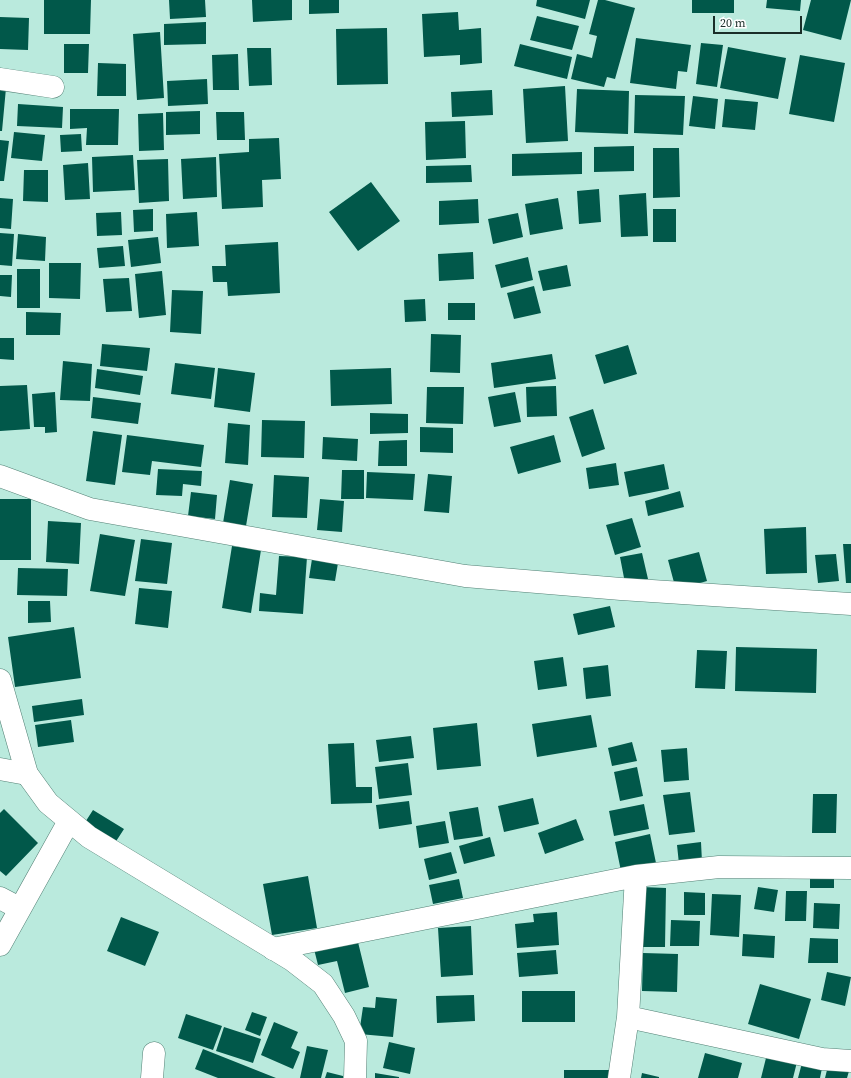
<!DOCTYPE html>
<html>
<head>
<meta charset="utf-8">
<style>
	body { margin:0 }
	#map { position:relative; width:851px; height:1078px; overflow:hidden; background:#baeadd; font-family:"Source Serif 4",serif }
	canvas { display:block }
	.scale { position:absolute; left:713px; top:16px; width:89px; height:18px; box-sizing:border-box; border:2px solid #1a2d28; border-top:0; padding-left:5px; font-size:12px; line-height:14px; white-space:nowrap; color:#1a2d28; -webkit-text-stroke:3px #fff; paint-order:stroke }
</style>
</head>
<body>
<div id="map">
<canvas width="851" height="1078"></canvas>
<div class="scale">20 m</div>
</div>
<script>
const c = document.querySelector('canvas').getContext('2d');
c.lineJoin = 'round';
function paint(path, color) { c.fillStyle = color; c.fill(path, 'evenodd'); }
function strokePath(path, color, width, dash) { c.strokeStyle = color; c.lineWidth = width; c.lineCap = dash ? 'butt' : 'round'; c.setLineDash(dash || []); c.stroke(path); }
const building = new Path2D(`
	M44 0H91L90 34H44Z
	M169 0H205L206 17 170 19Z
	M252 0H292V20L253 22Z
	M309 0H339V13L309 14Z
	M537 0H590L585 19 536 6Z
	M598 0H605L635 8 615 79 607 77 604 87 571 79 577 54 592 58 597 36 589 34Z
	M692 0H734V13H692Z
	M767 0H801L800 11 766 8Z
	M811 0H851L841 40 803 30Z
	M458 12 459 30 481 28 482 63 460 65V55L424 57 422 14Z
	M537 16 579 26 572 50 530 40Z
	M0 17 29 18 28 50 0 49Z
	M206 22V44L164 45V24Z
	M387 28 388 84 337 85 336 29Z
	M160 32 164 98 137 100 133 34Z
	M636 38 691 45 687 72 678 71 676 89 630 83Z
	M701 43 723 45 717 87 696 84Z
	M64 44H89L88 73H64Z
	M520 44 572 57 567 79 514 66Z
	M728 47 786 58 778 99 720 88Z
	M247 48H271L272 85 249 86Z
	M238 54 239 90H213L212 55Z
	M800 55 845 63 834 122 789 114Z
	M98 63 126 64V96H97Z
	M207 79 208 104 168 106 167 81Z
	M565 86 568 141 526 143 523 89Z
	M0 87 6 88 2 131H0Z
	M577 89 629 91 628 134 575 132Z
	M492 90 493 115 452 117 451 92Z
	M635 95 685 96 683 135 634 133Z
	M693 96 718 99 715 129 689 126Z
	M725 99 758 102 755 130 722 127Z
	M18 104 63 107 62 128 17 126Z
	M70 109H119L118 145H86L87 128 70 129Z
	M200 111V134L166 135V112Z
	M216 112H244L245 140H217Z
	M163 113 164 150 139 151 138 114Z
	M465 121 466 158 426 160 425 122Z
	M14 132 45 135 42 161 11 158Z
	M81 134 82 151 61 152 60 135Z
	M279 138 281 179 262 180 263 207 222 209 219 154 249 152V139Z
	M0 140 9 141 4 181H0Z
	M634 146V171L594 172V147Z
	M653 148H679L680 197 653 198Z
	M582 152V174L512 176V154Z
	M133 155 135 190 93 192 92 157Z
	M216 157 217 197 183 199 181 159Z
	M168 159 169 201 139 203 137 160Z
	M88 163 90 199 65 200 63 165Z
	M471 165 472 182 426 183V166Z
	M24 170H48V202L23 201Z
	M371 182 400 221 358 251 329 212Z
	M599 189 601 222 579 224 577 191Z
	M646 193 648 236 621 237 619 195Z
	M0 198 13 199 11 229 0 228Z
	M558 198 563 229 530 235 525 204Z
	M478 199 479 223 439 225V201Z
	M153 209V231L134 232 133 210Z
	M653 209H676V242H653Z
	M121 212 122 235 97 236 96 213Z
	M197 212 199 246 167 248 166 214Z
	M518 213 523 237 493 244 488 219Z
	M0 233 14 234 12 266 0 265Z
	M18 234 46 237 45 261 16 259Z
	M158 237 161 263 131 267 128 240Z
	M278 242 280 293 228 296 227 282H213L212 266H226L225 245Z
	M123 246 125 266 99 268 97 248Z
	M473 252 474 279 439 281 438 254Z
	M528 257 533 280 501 288 495 265Z
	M49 263H81L80 299 49 298Z
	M567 265 571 286 543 291 538 271Z
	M17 269H40V308H17Z
	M162 271 166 315 139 318 135 274Z
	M0 275H12L11 297 0 296Z
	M129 278 132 311 106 312 103 279Z
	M534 286 541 313 514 319 507 293Z
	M172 290 203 291 201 334 170 332Z
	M425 299 426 321 405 322 404 300Z
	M448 303H475V320H448Z
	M26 312 61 313 60 335H26Z
	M431 334 461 335 460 373 430 372Z
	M0 338H14V360L0 359Z
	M102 344 150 348 147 371 100 366Z
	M628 345 637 374 604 384 595 355Z
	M552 354 556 379 494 388 491 363Z
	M63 361 92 364 90 401 60 400Z
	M175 363 215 368 211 399 171 394Z
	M218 368 255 373 250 412 214 407Z
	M391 368 392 404 331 406 330 370Z
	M97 369 143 376 140 395 95 388Z
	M27 385 30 429 0 431V386Z
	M556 386 557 416 527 417 526 387Z
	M427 387H464L463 424 426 423Z
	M55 392 57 432 45 433V427H34L32 394Z
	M515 392 521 422 494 427 488 397Z
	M93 397 141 403 138 424 91 418Z
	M593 409 605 449 582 457 569 417Z
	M370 413 408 414V433L370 434Z
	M262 420 305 421 304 458 261 457Z
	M228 423 250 425 248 465 225 463Z
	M420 427 453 428V453L420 452Z
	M93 431 122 435 115 485 86 481Z
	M127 435 204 445 201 467 152 461 150 475 122 472Z
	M554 435 561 462 518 474 510 447Z
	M323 437 358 439 357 461 322 459Z
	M407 440V466H378L379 441Z
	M616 463 619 485 589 489 586 468Z
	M664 464 669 489 629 497 624 472Z
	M158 469 202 471 201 486 183 484 182 496 156 495Z
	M342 470H364V499H341Z
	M367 472 415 474 413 500 366 498Z
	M428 474 452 476 449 513 424 511Z
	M274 475 309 477 307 518 272 517Z
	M230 480 253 484 246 526 223 523Z
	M680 491 684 507 648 516 645 501Z
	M191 492 217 495 215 519 188 516Z
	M0 499H31V560H0Z
	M320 499 344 501 342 532 317 530Z
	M632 518 641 547 615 555 606 525Z
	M48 521 81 523 79 564 46 562Z
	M806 527 807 573 766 574 764 529Z
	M100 534 135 540 125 596 90 591Z
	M141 539 172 543 167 584 135 581Z
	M843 544H851V583H846Z
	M232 546 261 550 251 613 222 608Z
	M699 552 707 581 676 590 668 560Z
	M642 553 648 579 625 583 620 557Z
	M836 554 839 581 818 583 815 555Z
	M279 556 307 557 303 614 259 611 260 593 276 595Z
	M312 559 338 563 335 581 309 578Z
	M18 568 68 569 67 596 17 595Z
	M139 588 172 591 168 628 135 624Z
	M28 601H50L51 622 28 623Z
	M610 606 615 627 578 635 573 614Z
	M74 627 81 678 15 687 8 637Z
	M736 647 817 649 816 693 735 691Z
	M697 650 727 651 725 689 695 688Z
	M563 657 567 686 538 690 534 661Z
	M608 665 611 696 586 699 583 668Z
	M82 699 84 715 34 722 32 706Z
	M591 715 597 747 537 757 532 724Z
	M71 720 74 742 38 747 35 725Z
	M477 723 481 766 437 770 433 728Z
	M411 736 414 758 379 762 376 740Z
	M632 742 637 761 612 766 608 748Z
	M354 743 356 787H372V803L331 804 328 744Z
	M687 748 689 780 664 782 661 750Z
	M408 763 412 795 379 799 375 767Z
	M637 767 643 796 620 801 614 772Z
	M690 792 695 832 669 835 663 795Z
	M813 794H837L836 833H812Z
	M533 798 539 824 504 832 498 806Z
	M409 801 412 824 379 829 376 805Z
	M644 804 649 829 614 836 609 811Z
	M478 807 483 836 454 840 449 812Z
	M4 809 38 843 6 876 0 871V813Z
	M93 810 124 829 113 846 82 827Z
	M576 819 584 840 545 854 538 833Z
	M445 821 449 843 419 848 416 826Z
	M650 834 656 863 621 871 615 842Z
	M490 837 495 856 464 864 459 846Z
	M701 842 702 862 679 864 677 845Z
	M451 852 457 873 429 880 424 859Z
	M810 873H834V888H810Z
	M308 876 317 928 272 935 263 884Z
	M459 879 463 898 433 904 429 885Z
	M642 887 666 888 665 947H640Z
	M758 887 778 890 774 912 754 909Z
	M786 891H807L806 921H785Z
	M684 892 705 893V915H684Z
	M712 894 741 895 739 937 710 935Z
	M814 903 840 904 839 929 813 928Z
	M557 912 559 945 517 948 515 924 534 922 533 914Z
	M121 917 159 932 145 966 107 951Z
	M671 920 700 921 699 946H670Z
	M471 926 473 975 441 977 438 928Z
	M743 934 775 936 774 958 742 956Z
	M357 938 369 987 345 993 337 961 318 965 314 949Z
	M810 938 838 939V963H808Z
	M556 950 558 974 519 977 517 953Z
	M643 953 678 954 677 992 642 991Z
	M827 972 851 977 845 1006 821 1000Z
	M760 984 811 999 799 1039 748 1024Z
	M522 991H575V1022H522Z
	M474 995 475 1021 437 1023 436 996Z
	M376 997 397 999 393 1037 359 1034 363 1007 375 1008Z
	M252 1012 267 1017 260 1036 245 1030Z
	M186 1014 222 1026 213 1050 178 1038Z
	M274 1022 298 1032 291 1048 300 1052 293 1069 261 1055Z
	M224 1027 261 1039 253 1063 216 1051Z
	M389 1042 415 1048 410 1074 383 1068Z
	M307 1046 328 1050 321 1078H300Z
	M203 1049 276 1078H218L195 1069Z
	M705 1053 742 1063 738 1078H698Z
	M767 1054 797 1062 793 1078H761Z
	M802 1063 822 1068 820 1078H798Z
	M828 1066 849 1071 847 1078H825Z
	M564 1070H612V1078H564Z
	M327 1072 343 1076V1078H325Z
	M375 1073 399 1077V1078H375Z
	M642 1073 659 1077V1078H641Z`);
const minor = new Path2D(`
	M0 79 53 87
	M0 476 90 509 465 576 621 589 851 604
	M0 769 27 774
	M0 898 19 908
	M0 945 69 821
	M273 949 636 876 719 867 851 868
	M628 1017 822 1059 851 1061
	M152 1078 154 1053
	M619 1078 628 1017 636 876`);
const tertiary = new Path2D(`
	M0 680 27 774 48 803 89 837 292 960 323 984 344 1016 356 1041 355 1078`);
paint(building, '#01584a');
strokePath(minor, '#538075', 23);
strokePath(tertiary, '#538075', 23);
strokePath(minor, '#fff', 22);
strokePath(tertiary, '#fff', 22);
</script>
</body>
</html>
